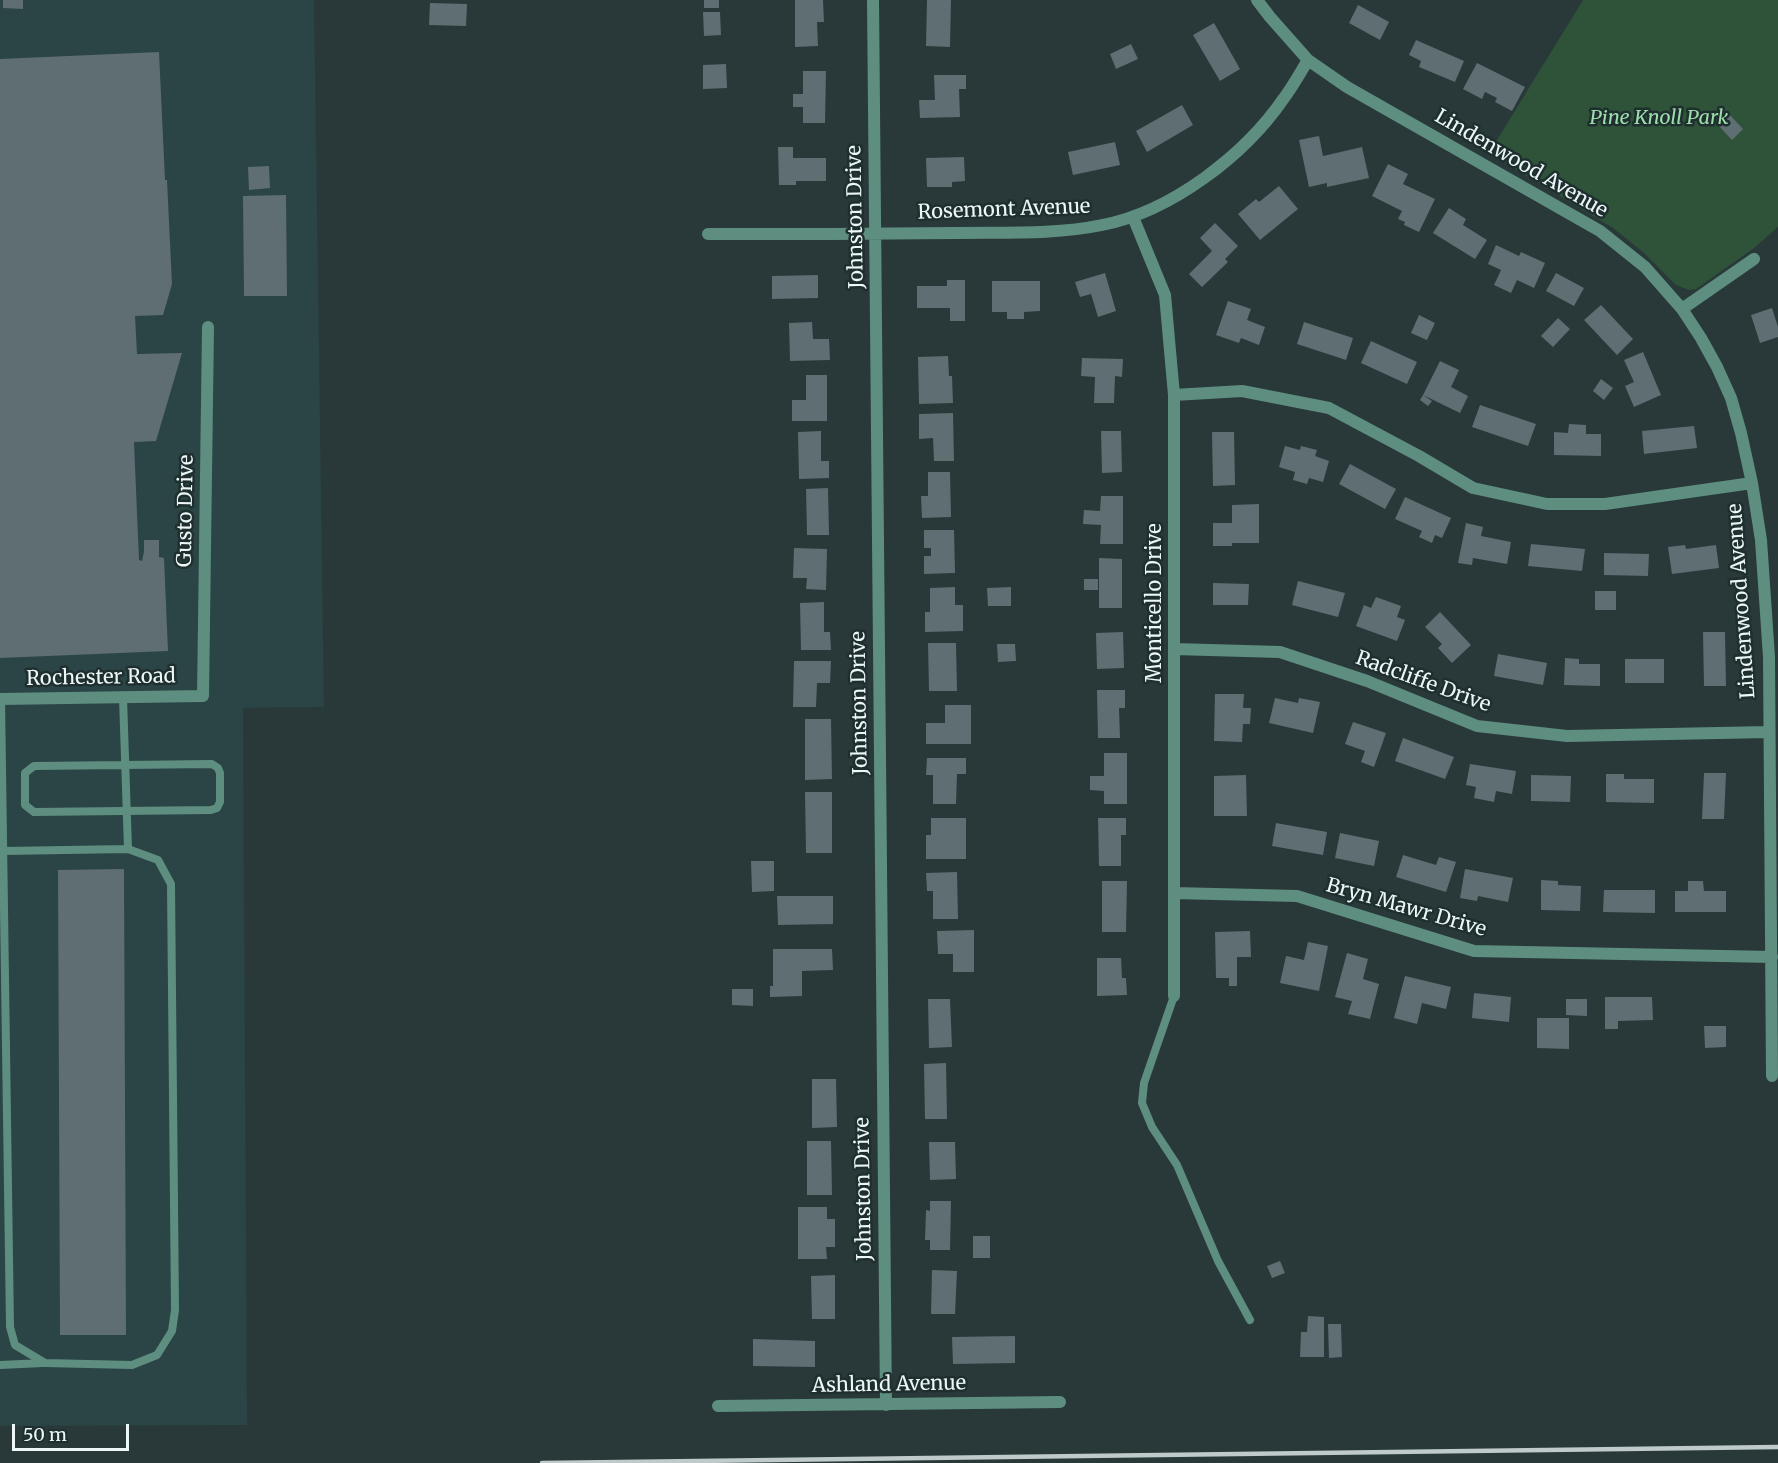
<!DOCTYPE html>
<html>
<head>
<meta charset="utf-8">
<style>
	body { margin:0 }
	#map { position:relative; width:1778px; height:1463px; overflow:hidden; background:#293939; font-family:Merriweather,serif }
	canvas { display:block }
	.scale { position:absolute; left:12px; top:1424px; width:117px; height:27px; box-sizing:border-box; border:3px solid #edf7f7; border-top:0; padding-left:8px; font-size:18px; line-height:21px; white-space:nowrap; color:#edf7f7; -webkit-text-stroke:4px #1f2f2f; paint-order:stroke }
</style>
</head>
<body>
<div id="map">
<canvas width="1778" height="1463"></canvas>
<div class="scale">50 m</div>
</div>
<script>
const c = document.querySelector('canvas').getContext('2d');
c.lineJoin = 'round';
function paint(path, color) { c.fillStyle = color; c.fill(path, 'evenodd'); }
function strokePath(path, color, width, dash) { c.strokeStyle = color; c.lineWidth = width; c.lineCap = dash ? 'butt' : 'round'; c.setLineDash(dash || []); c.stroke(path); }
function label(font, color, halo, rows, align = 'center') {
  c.font = font + ' Merriweather,serif'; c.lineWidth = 5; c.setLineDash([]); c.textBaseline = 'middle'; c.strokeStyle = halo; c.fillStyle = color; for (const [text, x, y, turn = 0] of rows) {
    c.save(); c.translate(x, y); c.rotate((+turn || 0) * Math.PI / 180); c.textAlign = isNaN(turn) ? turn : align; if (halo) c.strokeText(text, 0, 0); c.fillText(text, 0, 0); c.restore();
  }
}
const built = new Path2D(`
	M0 0H314L324 707 243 708 247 1425 0 1426Z`);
const green = new Path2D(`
	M1583 0H1778V227L1754 248 1696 289 1689 290 1676 285 1643 252 1613 228 1489 153Z`);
const building = new Path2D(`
	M3 0H23V9L3 8Z
	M704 0H719V8H704Z
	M795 0H823L824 22H817L818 46 795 47Z
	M927 0H951L950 47 926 46Z
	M430 3 467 4 466 26 429 25Z
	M1358 5 1389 22 1380 40 1349 23Z
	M703 12H720L721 35 704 36Z
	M1214 23 1240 69 1220 81 1193 35Z
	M1416 40 1464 61 1455 82 1419 67 1421 61 1409 55Z
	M1131 44 1138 59 1116 69 1110 54Z
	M159 52 165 180H167L172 284 163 315 135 316 137 354 182 353 156 441 134 442 139 560 142 561 144 552V540H159V557L164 558 168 651 0 658V59Z
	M1477 63 1525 87 1512 111 1495 102 1497 98 1485 92 1482 99 1463 89Z
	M726 64 727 88 703 89V65Z
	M803 71H826L825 123H803V107H793V94H803Z
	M934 75H966V89H959L960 117 920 118 919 100H935Z
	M1182 105 1193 125 1147 152 1136 131Z
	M1728 113 1743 129 1732 140 1717 124Z
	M1319 136 1323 156 1362 147 1369 178 1327 187V183L1309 187 1299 140Z
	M1115 142 1120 165 1073 175 1068 152Z
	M778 147H793V158H826V181H796V185H779Z
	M964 157 965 181 952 182V187H927L926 158Z
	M1388 164 1408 174 1403 184 1435 199 1419 232 1404 225 1405 222 1398 219 1402 211 1372 196Z
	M269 166 270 188 249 190 248 167Z
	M1279 186 1298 209 1260 240 1238 214 1256 199 1259 202Z
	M286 195 287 296H244L243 196Z
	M1449 208 1466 219 1463 225 1487 240 1475 259 1433 233Z
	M1215 223 1238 246 1225 259 1228 262 1202 287 1189 274 1212 251 1200 238Z
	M1496 245 1519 256 1521 252 1545 263 1534 288 1517 280 1511 293 1494 285 1501 270 1488 264Z
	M1105 273 1116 311 1098 317 1091 294 1080 297 1075 282Z
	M1556 273 1584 288 1574 306 1546 291Z
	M818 275V298L772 299V276Z
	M947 280H965V321H950V308H917V286H947Z
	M992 281H1040V311L1024 312V319H1007V312H992Z
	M1228 301 1251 309 1247 320 1265 327 1259 345 1241 338 1239 343 1216 335Z
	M1601 305 1633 339 1617 355 1584 320Z
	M1772 308 1778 327V337L1760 343 1751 315Z
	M1419 315 1435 323 1427 340 1411 333Z
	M1558 318 1570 329 1553 347 1541 336Z
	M812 322 813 339H829L830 360 790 361 789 323Z
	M1304 322 1353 338 1346 360 1297 344Z
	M1371 341 1417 362 1407 384 1361 363Z
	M1643 352 1661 395 1634 407 1625 386 1634 382 1624 360Z
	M948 356 949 376H952L953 403 919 404 918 357Z
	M1082 358 1123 359 1122 377 1115 376 1114 403H1094L1095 377 1081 376Z
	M1440 361 1459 370 1451 387 1468 396 1460 413 1423 395Z
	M806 375H827V421H792V400H806Z
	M1601 379 1613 388 1604 400 1593 391Z
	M1423 395 1432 401 1428 406 1420 400Z
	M1480 405 1536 424 1528 446 1472 427Z
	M953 413 954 461H934L933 438 919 439V414Z
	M1569 424 1586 425V434H1601V456L1554 455V432L1568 433Z
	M1694 426 1697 448 1644 454 1642 431Z
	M821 431V461H829V478L799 479 798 432Z
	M1101 431H1121L1122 472 1102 473Z
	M1212 432H1234L1235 485 1213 486Z
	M1285 446 1300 450 1301 446 1317 450 1315 456 1329 461 1323 482 1309 478 1307 484 1293 480 1295 472 1279 467Z
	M1350 464 1396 489 1385 509 1339 484Z
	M928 472H950L951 517 922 518 921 496H928Z
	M828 488 829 535H807L806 489Z
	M1101 496H1123V544H1100L1101 525 1083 524 1084 510 1100 511Z
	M1405 497 1451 518 1442 538 1435 535 1432 543 1419 537 1422 531 1395 519Z
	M1259 504V543H1232V546H1213V523H1232V505Z
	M1466 523 1483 527 1481 536 1511 542 1507 564 1473 558 1472 565 1458 563Z
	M924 530H954L955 573 924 574V556H931V548H924Z
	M1531 544 1585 549 1582 571 1528 566Z
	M1685 545 1686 549 1716 545 1719 568 1672 574 1668 547Z
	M794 548 827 549 826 590 806 589 807 578H793Z
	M1604 553 1649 554 1648 576 1604 575Z
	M1099 558 1122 559V608H1099Z
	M1084 579H1098V590H1084Z
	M1298 581 1345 593 1338 617 1292 605Z
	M1213 583 1249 584 1248 605H1213Z
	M955 587V605H963V631L925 632V612H930V588Z
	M1011 587V606H988L987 588Z
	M1595 591H1616V610H1595Z
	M1376 597 1401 606 1397 617 1405 620 1397 641 1356 626 1364 605 1371 608Z
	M824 602V632H830L831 650H801L800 603Z
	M1440 612 1471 645 1452 663 1438 648 1442 644 1425 627Z
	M1123 632 1124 668 1097 669 1096 633Z
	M1703 632H1725L1726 686H1704Z
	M928 643H956L957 691H929Z
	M997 644H1015L1016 661 998 662Z
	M1498 654 1547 663 1543 685 1494 676Z
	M1565 658 1579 659V664H1600V686L1564 685Z
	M1625 659H1664V683H1625Z
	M794 661H831L830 683H817L816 707H793Z
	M1097 690H1125V708H1119L1120 738H1098Z
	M1215 694H1244L1243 708H1251L1250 724H1243L1242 742 1214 741Z
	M1275 698 1298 703 1299 698 1320 702 1313 733 1269 723Z
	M945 705H971V744H926V723H945Z
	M805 719H831L832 779 805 780Z
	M1353 722 1386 733 1374 767 1361 762 1365 751 1345 744Z
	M1403 738 1454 757 1445 779 1395 761Z
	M1104 753H1127V804H1104V791L1090 790V776H1104Z
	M927 758H966V774H957L956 804H933V775H926Z
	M1470 764 1516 771 1512 794 1496 791 1494 802 1474 798 1476 787 1466 785Z
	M1704 773H1726L1724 819H1702Z
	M1606 774H1624V779H1654V803L1606 802Z
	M1246 775 1247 816H1214V776Z
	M1531 775 1571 776 1570 802 1531 801Z
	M805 792H832V853H806Z
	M931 818H966V859H926V835H931Z
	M1098 818H1126V835H1121V866H1099Z
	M1276 823 1327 832 1323 855 1272 846Z
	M1340 833 1379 841 1374 866 1335 858Z
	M1403 855 1436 865 1439 857 1456 862 1446 892 1396 877Z
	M751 861H774V891L752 892Z
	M124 869 126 1335H60L58 870Z
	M1465 869 1513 878 1508 902 1478 896 1477 901 1460 898Z
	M957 872 958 919H933V891H927L926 873Z
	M1541 880 1558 881V885L1581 886 1580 911 1541 910Z
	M1102 881H1127L1126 932H1102Z
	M1688 881H1703L1704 891H1726V912H1675V891H1688Z
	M1604 890H1655V913L1603 912Z
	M777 896H833V924L778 925Z
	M974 930V972H953V954H938L937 931Z
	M1250 931 1251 957H1237V986H1229V978H1216L1215 932Z
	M1308 942 1328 946 1319 991 1280 983 1286 956 1304 960Z
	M773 949H832L833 970 802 971V996L770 997V986H773Z
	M1347 953 1368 959 1363 979 1379 984 1370 1019 1348 1014 1352 1001 1335 997Z
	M1097 958H1121L1122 978H1126L1127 995 1097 996Z
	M1405 976 1451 987 1446 1009 1422 1003 1417 1024 1394 1018Z
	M732 989H753V1006L732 1005Z
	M1474 993 1511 997 1509 1022 1472 1018Z
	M1605 997H1652L1653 1020 1618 1021V1029H1605Z
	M928 999H950L952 1047 929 1048Z
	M1566 999H1587V1016L1566 1015Z
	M1537 1018H1569V1049L1537 1048Z
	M1704 1026H1726V1047L1705 1048Z
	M946 1063 947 1119H925L924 1064Z
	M812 1079H836L837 1127 812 1128Z
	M807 1141H831L832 1195H807Z
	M929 1142H955L956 1179 930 1180Z
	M930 1201H951L950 1250H930V1240H925L926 1210 930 1211Z
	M798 1207H827V1219H835V1247H826L827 1259H798Z
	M973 1236H990V1258H973Z
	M1280 1261 1285 1273 1272 1278 1267 1266Z
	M932 1270 957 1271 955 1314H931Z
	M835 1275V1319H812L811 1276Z
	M1308 1316 1324 1317V1357H1300L1301 1332H1307Z
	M1328 1324H1341L1342 1357 1329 1358Z
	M1015 1336V1363L953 1364 952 1337Z
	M753 1339 815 1341V1367L753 1366Z`);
const service = new Path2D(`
	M123 697 128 849
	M1 699 10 1327 15 1345 45 1363 132 1365 157 1355 172 1331 175 1310 171 884 158 860 128 849 4 851
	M212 764 218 768 220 773V802L217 808 211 810 34 812 25 805V773L34 766Z
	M1174 996 1144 1083 1142 1103 1152 1127 1177 1165 1218 1261 1250 1320
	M0 1365 43 1363`);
const minor = new Path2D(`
	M873 0 886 1405
	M1257 0 1270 17 1308 60 1347 87 1600 231 1645 267 1682 309 1701 338 1717 367 1731 398 1741 433 1752 483 1761 540 1769 657 1772 1076
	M1133 217 1165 295 1174 395V996
	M708 234C790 234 871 234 953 233 1002 232 1054 235 1102 225 1171 212 1245 155 1284 98 1293 86 1300 73 1308 60
	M1682 309 1754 259
	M1174 395 1242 391 1329 408 1419 456 1473 488 1547 504H1605L1752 483
	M1174 649 1280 652 1367 681 1477 726 1567 736 1769 732
	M0 699 203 696 208 327
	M1174 893 1297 896 1474 951 1772 957
	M718 1406 1060 1402`);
const rail = new Path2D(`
	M542 1463 1778 1447`);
const parkNames = [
	["Pine Knoll Park",1659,118]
];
const streetNames = [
	["Lindenwood Avenue",1521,164,30],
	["Rosemont Avenue",1004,210,-2],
	["Johnston Drive",856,217,-91],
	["Gusto Drive",186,511,-89],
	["Lindenwood Avenue",1742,601,-94],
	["Monticello Drive",1155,603,-90],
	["Rochester Road",101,678,-1],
	["Radcliffe Drive",1423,682,20],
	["Johnston Drive",860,703,-91],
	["Bryn Mawr Drive",1406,908,16],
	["Johnston Drive",864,1189,-91],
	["Ashland Avenue",889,1385,-1]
];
paint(built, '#2b4445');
paint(green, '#2e5338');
paint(building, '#5e6e73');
strokePath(service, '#5e8e80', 8);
strokePath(minor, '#5e8e80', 12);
strokePath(rail, '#bfcaca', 4.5);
label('italic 20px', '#9ddeac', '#1f2f2f', parkNames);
label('20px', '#edf7f7', '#1f2f2f', streetNames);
</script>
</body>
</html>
